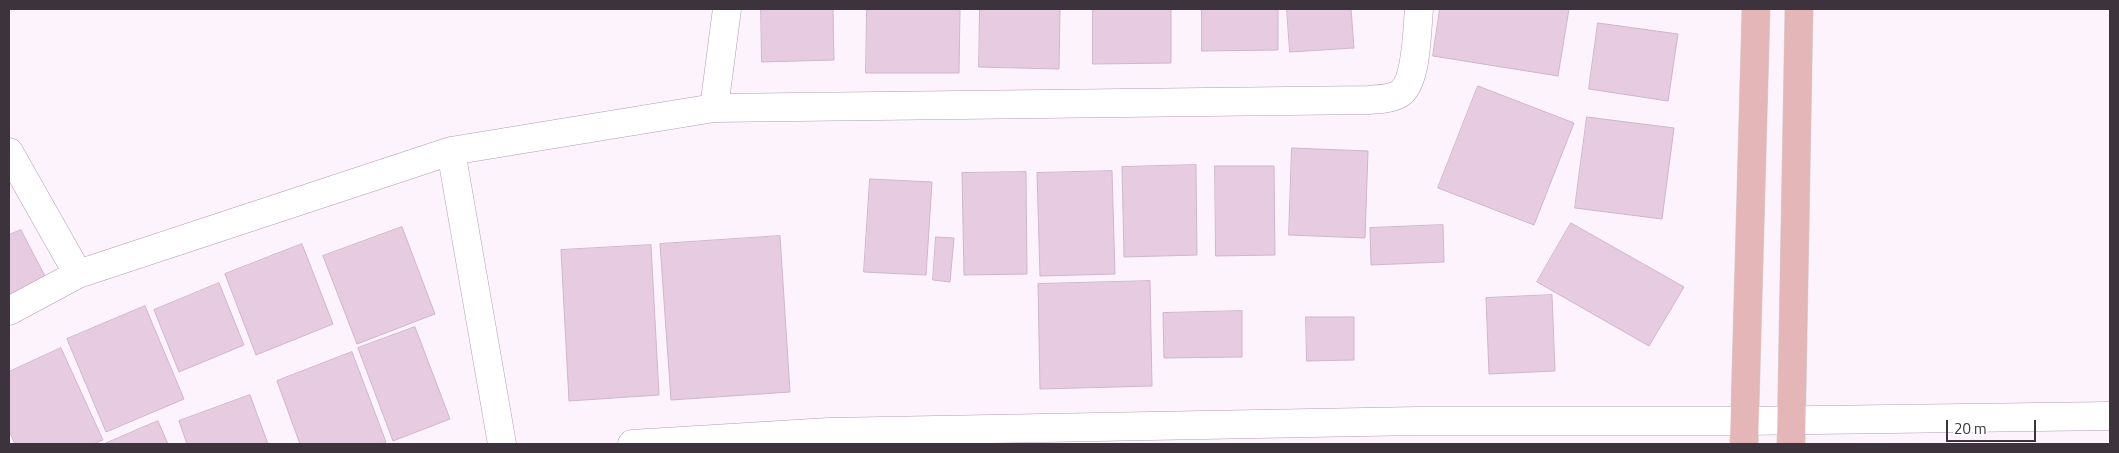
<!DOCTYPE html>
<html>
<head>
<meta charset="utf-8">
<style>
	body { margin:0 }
	#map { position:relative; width:2119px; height:453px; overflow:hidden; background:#fdf3fd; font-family:"Titillium Web",sans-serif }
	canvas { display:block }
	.frame { position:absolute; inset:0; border:10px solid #3c333c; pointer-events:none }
	.scale { position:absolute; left:1946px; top:420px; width:90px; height:22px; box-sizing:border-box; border:2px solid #3c333c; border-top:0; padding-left:6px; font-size:15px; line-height:18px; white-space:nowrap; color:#3c333c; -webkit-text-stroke:4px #fff; paint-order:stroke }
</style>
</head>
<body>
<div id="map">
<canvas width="2119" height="453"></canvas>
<div class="frame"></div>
<div class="scale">20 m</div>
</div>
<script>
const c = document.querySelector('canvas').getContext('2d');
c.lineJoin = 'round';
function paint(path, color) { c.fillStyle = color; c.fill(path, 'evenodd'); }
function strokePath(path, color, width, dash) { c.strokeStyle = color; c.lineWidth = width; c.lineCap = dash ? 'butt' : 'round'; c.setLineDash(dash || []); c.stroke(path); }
const building = new Path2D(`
	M761 9H833L834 60 762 62Z
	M867 9H960L959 73H866Z
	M980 9H1060L1059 69 979 67Z
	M1093 9H1171V63L1093 64Z
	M1202 9H1278V50L1202 51Z
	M1287 9H1351L1354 48 1290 52Z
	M1440 9H1569L1558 76 1433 56Z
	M1598 23 1678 34 1668 101 1589 89Z
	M1478 86 1574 123 1534 225 1438 188Z
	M1587 117 1674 128 1662 219 1575 208Z
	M1292 148 1368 151 1365 238 1289 235Z
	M1196 165 1197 255 1124 257 1122 167Z
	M1215 166H1274L1275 255 1216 256Z
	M1112 171 1115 274 1040 276 1037 173Z
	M1026 172 1027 274 964 275 962 173Z
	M870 179 932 182 926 275 864 272Z
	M1571 223 1684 287 1649 346 1537 282Z
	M1443 225 1444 262 1371 265 1370 228Z
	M402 227 435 314 357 344 323 256Z
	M21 230 47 280 9 300V235Z
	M780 236 790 392 671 400 660 244Z
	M936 237 954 238 950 282 933 280Z
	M302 244 333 324 256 355 225 274Z
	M651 245 659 395 569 401 561 250Z
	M1150 281 1152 386 1040 389 1038 284Z
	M219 283 244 345 179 372 154 310Z
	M1552 295 1555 371 1489 374 1486 298Z
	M145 306 184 399 106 432 67 339Z
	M1242 311V357L1164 358 1163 313Z
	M1306 317H1354V360L1307 361Z
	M415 327 450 419 393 441 358 348Z
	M61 348 103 440 93 444H15L9 431V372Z
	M352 352 386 442 381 444H300L277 381Z
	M250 395 268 444H187L179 421Z
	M158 421 168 444H104Z`);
const minor = new Path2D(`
	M714 108 727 9
	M451 151 502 444
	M9 152 78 274
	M9 311 78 274 451 151 714 108 1369 100C1379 99 1394 99 1402 92 1417 78 1417 29 1419 9
	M632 444 829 432 1418 421H1744L2110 416`);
const major = new Path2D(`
	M1744 444 1756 9
	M1791 444 1799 9`);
paint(building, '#e7cce1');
strokePath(building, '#cfb5ca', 1);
strokePath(minor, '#b39cb2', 29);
strokePath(major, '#d8d6d8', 29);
strokePath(minor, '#fff', 28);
strokePath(major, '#e5b6b7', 28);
</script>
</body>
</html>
